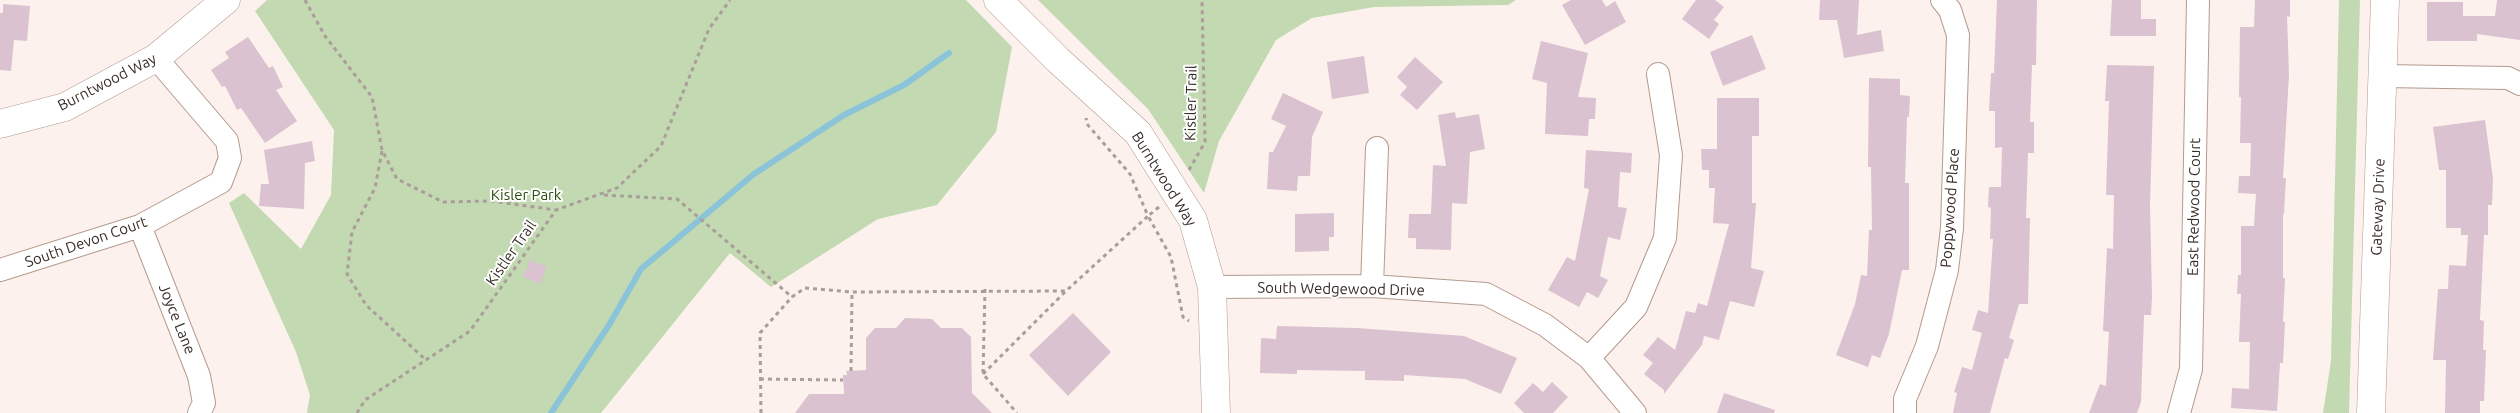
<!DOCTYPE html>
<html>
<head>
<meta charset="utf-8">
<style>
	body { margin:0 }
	canvas { display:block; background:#fcf1ec }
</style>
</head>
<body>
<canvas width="2520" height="413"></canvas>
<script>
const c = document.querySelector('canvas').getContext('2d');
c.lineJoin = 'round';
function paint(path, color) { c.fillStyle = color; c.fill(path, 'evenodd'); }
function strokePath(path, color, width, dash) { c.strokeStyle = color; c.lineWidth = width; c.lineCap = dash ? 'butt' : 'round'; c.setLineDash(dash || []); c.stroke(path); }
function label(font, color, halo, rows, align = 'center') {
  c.font = font + ' Ubuntu,sans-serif'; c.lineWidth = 4; c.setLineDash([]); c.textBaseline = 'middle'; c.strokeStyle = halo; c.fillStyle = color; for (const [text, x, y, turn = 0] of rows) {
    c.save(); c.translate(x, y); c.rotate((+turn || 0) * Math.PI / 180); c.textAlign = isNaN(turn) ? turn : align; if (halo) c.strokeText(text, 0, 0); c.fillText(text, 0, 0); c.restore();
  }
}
const green = new Path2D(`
	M267 0H966L1012 47 996 132 937 205 878 219 771 287 730 253 601 413H307L310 395 296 352 229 203 244 193 301 249 331 195 334 130 255 11Z
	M1038 0H1516L1508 5 1374 7 1312 18 1276 40 1219 141 1204 193 1148 109Z
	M2339 0H2360L2349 413H2323L2331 361Z`);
const stream = new Path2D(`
	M551 413 609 325 641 269 754 174 844 115 904 85 949 53`);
const building = new Path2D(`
	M1571 0H1602L1606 7 1615 1 1626 22 1585 45 1562 5Z
	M1696 0H1715L1724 7 1714 20 1719 24 1709 39 1682 19Z
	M1820 0H1859L1857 35 1881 30 1884 51 1844 58 1837 20H1819Z
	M1997 0H2037L2036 65H2032L2030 122H2034V153H2028L2026 218H2030L2028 304H2019L2009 338 2014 340 2008 359 2005 358 1990 413H1953L1957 393 1954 392 1962 367 1972 370 1982 333 1972 330 1978 310 1988 313 1993 239H1990L1991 208 1988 207 1989 187H2001L2002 147 1995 148V111H1989L1991 73H1994Z
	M2112 0H2141V19H2156V36H2110Z
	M2255 0H2290V17L2287 16 2289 75 2283 178H2286L2284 214H2283V278H2285L2283 322H2285L2283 363H2280L2277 411 2231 408 2232 388 2249 389 2250 342H2239L2241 294H2237L2238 275H2241V226H2254L2256 194 2238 193 2239 176H2250L2251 143H2240L2241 97H2239L2240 27H2254Z
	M2497 0H2520V40L2477 34V41H2427V2H2463V16H2495Z
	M3 4 30 6 27 41 14 40 11 71 0 70V13H3Z
	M1752 35 1766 69 1723 86 1710 52Z
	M248 37 269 68 273 66 283 87 276 90 297 121 265 143 241 108 237 110 225 86 222 87 211 70 229 58 225 52Z
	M1541 41 1588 53 1578 97 1596 98 1595 119H1589L1588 136 1545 134 1547 83 1532 79Z
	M1364 56 1369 93 1332 99 1327 62Z
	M1415 57 1443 82 1417 110 1400 95 1407 87 1397 77Z
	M2107 65 2154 66 2150 205 2152 297 2151 315H2144L2141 402 2137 413H2089L2100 384 2106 386 2109 332 2103 331 2107 248 2113 249 2114 195H2106L2109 101H2105Z
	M1869 78 1900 79V95L1910 96 1909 117H1907L1905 183H1909V270H1902L1889 334 1880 358 1872 355 1868 367 1836 355 1855 304 1861 275 1867 276 1869 230H1872L1871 167H1868Z
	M1283 93 1323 112 1312 137 1310 176H1298L1297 191 1267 189 1269 152H1273L1286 126 1271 119Z
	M1717 98H1759V136H1752V203H1756L1751 268 1764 271 1754 307 1730 301 1719 340 1704 336 1702 345 1664 394V390L1644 374 1653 363 1643 355 1658 337 1675 350 1686 311 1695 313 1698 303 1707 306 1729 224 1713 223 1715 188H1709V170H1702L1701 149H1717Z
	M1455 112 1456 118 1479 114 1485 149 1470 152 1467 204 1452 203 1451 250 1416 249V238H1408L1409 214H1431L1433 165 1446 166 1438 115Z
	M2485 120 2493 178 2492 205H2488V235H2484L2480 320 2484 321 2483 350H2486L2484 401H2480V413H2445L2446 360H2433L2438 289H2448L2449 265 2466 266 2468 235H2461V228H2446V170H2439L2433 127Z
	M312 141 315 161 305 163 304 209 259 206 261 184H269L264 150Z
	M1586 150 1632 153 1631 173 1620 172 1618 207 1627 208 1620 240 1608 237 1600 276 1608 280 1598 298 1587 292 1579 307 1548 290 1567 257 1575 261 1589 189 1584 188Z
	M1334 213V237H1329V251L1295 252V214Z
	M530 260 547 267 540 284 523 277Z
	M1073 313 1111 352 1068 396 1029 355Z
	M905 318 932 319 941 328H962L971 337 972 393 992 413H795L809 394H844L843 375H847L846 371 866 370V338L875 328H896Z
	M1277 326 1357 328 1464 336 1517 358 1501 394 1465 379 1404 375V381L1365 380V371L1297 370V374L1260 373 1261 338 1276 339Z
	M1552 382 1568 397 1553 413H1524L1514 403 1533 383 1543 392Z
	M1724 393 1775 410 1774 413H1717Z`);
const path = new Path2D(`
	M305 0 325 36 372 97 382 150 397 179 443 202 491 201 556 210
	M382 151 375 188 352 232 347 274 366 305 426 360
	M1189 170 1205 142 1202 0
	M604 195 677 199 792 297
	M1159 207 1148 216 1171 257 1183 317 1189 321
	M985 289 983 374 1017 413
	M851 371 852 292
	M983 374 1066 291 1148 216 1130 174 1087 124 1086 118
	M760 379 843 380
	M357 413 365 400 470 331 556 210 617 188 661 146 709 29 730 0
	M761 413 760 333 792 297 805 288 852 292 1066 291`);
const minor = new Path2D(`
	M2383 76 2508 78 2520 84
	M140 226 199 376 204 403 199 413
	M0 270 140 226 221 182 230 158 227 141 156 58
	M1372 286 1377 148
	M1212 287 1372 286 1486 294 1545 325 1589 358 1635 413
	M1589 358 1636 307 1665 238 1671 155 1658 74
	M1905 413V399L1927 346 1947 270 1952 228 1958 35 1950 10 1942 0
	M2179 413 2191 369 2198 0`);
const tertiary = new Path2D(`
	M998 0 1058 60 1138 133 1193 220 1212 287 1216 413
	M0 124 65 107 156 58 226 0
	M2371 413 2385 0`);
const streetNames = [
	["Burntwood Way",107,82,-27],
	["Kistler Trail",1191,103,-89],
	["Burntwood Way",1164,179,58],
	["East Redwood Court",2194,207,-89],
	["Gateway Drive",2378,207,-88],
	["Poppywood Place",1950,208,-86],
	["South Devon Court",86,242,-19],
	["Kistler Trail",511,253,-55],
	["South Wedgewood Drive",1341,289,1],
	["Joyce Lane",177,319,68]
];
const parkNames = [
	["Kisler Park",526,195]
];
paint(green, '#c2d9b2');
strokePath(stream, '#8bc4d9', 6);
paint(building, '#dbc2d0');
strokePath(minor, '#b39b8e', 24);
strokePath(tertiary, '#b39b8e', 29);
strokePath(path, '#a99e99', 3, [4, 4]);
strokePath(minor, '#fff', 22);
strokePath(tertiary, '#fff', 28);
label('15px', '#382e29', '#fff', streetNames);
label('15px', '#2c4c0d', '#fff', parkNames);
</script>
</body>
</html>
